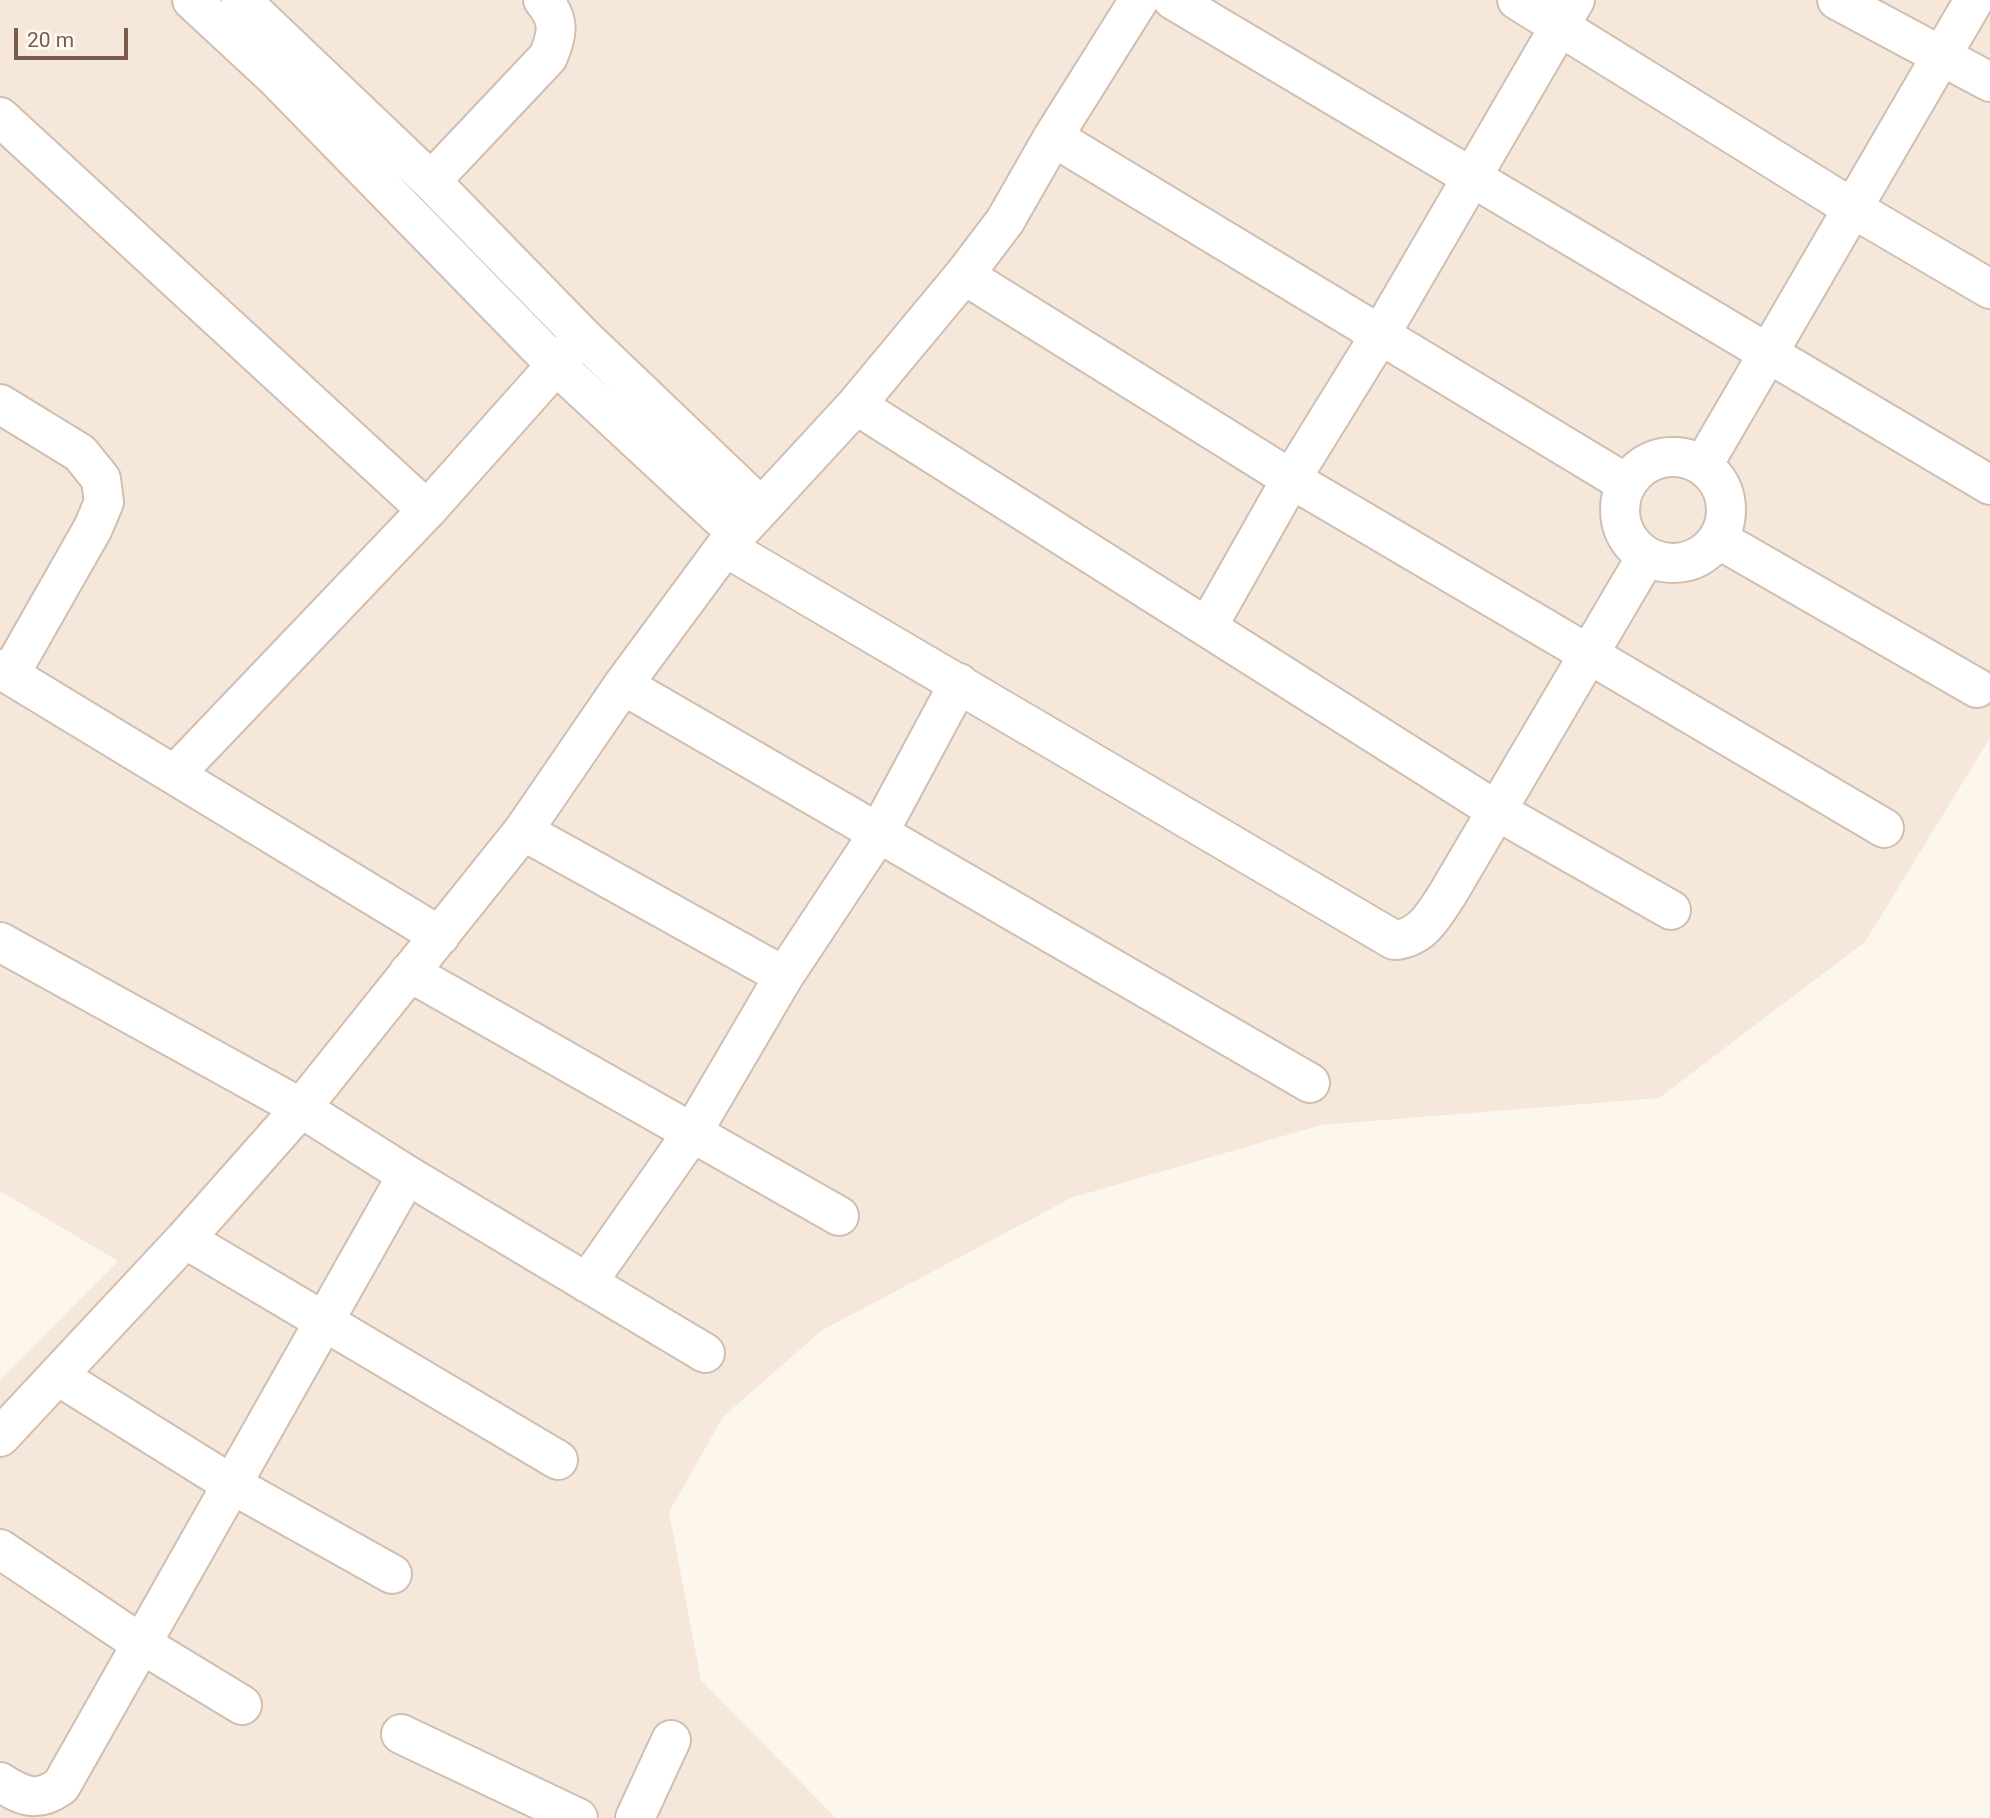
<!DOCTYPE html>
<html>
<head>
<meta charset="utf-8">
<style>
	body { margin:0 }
	#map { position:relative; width:1990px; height:1818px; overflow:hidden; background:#fdf6ec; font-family:Roboto,sans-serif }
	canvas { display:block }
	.scale { position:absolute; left:14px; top:28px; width:114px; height:32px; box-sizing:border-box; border:4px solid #7a5c4d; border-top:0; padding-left:9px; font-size:21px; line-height:24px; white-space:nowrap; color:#7a5c4d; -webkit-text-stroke:5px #fffaf3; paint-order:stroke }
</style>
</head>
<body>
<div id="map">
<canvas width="1990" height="1818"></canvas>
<div class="scale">20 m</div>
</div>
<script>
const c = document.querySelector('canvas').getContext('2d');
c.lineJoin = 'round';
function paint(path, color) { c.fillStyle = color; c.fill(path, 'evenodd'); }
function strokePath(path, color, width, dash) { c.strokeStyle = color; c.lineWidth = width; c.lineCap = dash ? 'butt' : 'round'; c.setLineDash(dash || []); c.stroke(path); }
const residential = new Path2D(`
	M0 0H1990V738L1865 942 1659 1098 1321 1125 1071 1198 821 1331 723 1417 669 1512 701 1680 836 1818H0V1380L118 1261 0 1191Z`);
const minor = new Path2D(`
	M192 0 275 77 556 365 737 533
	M241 0 431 181 582 336 760 506
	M1173 0 1990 485
	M1517 0 1852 208 1990 289
	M1837 0 1990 82
	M0 117 427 510
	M1053 137 1627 484
	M431 181 548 57C558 33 560 20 543 0
	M964 275 1291 479 1884 828
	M0 404 80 453 101 479 104 502 93 528 10 674
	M856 405 1497 811 1671 910
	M1620 510a53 53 0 1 1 106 0a53 53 0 1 1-106 0Z
	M1703 465 1974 0
	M1718 539 1977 688
	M725 547 1394 940C1422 938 1433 916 1447 895L1646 557
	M1208 626 1291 479 1380 335 1575 0
	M0 669 440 936
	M623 685 1310 1083
	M175 774 427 510 573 346
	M523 831 784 976
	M0 942 301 1108 407 1175 705 1353
	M409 972 839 1216
	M185 1239 558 1460
	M587 1283 692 1133 784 976 878 834 959 683
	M58 1376 231 1484 392 1574
	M0 1437 185 1239 301 1108 523 831 623 685 725 547 856 405 964 275 1005 221 1053 137 1139 0
	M0 1549 140 1643 242 1705
	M401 1734 578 1818
	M0 1782C24 1797 37 1803 61 1786L407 1175
	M635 1818 671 1740`);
paint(residential, '#f5e8da');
strokePath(minor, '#d1beb0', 42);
strokePath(minor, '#fff', 38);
</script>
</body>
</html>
